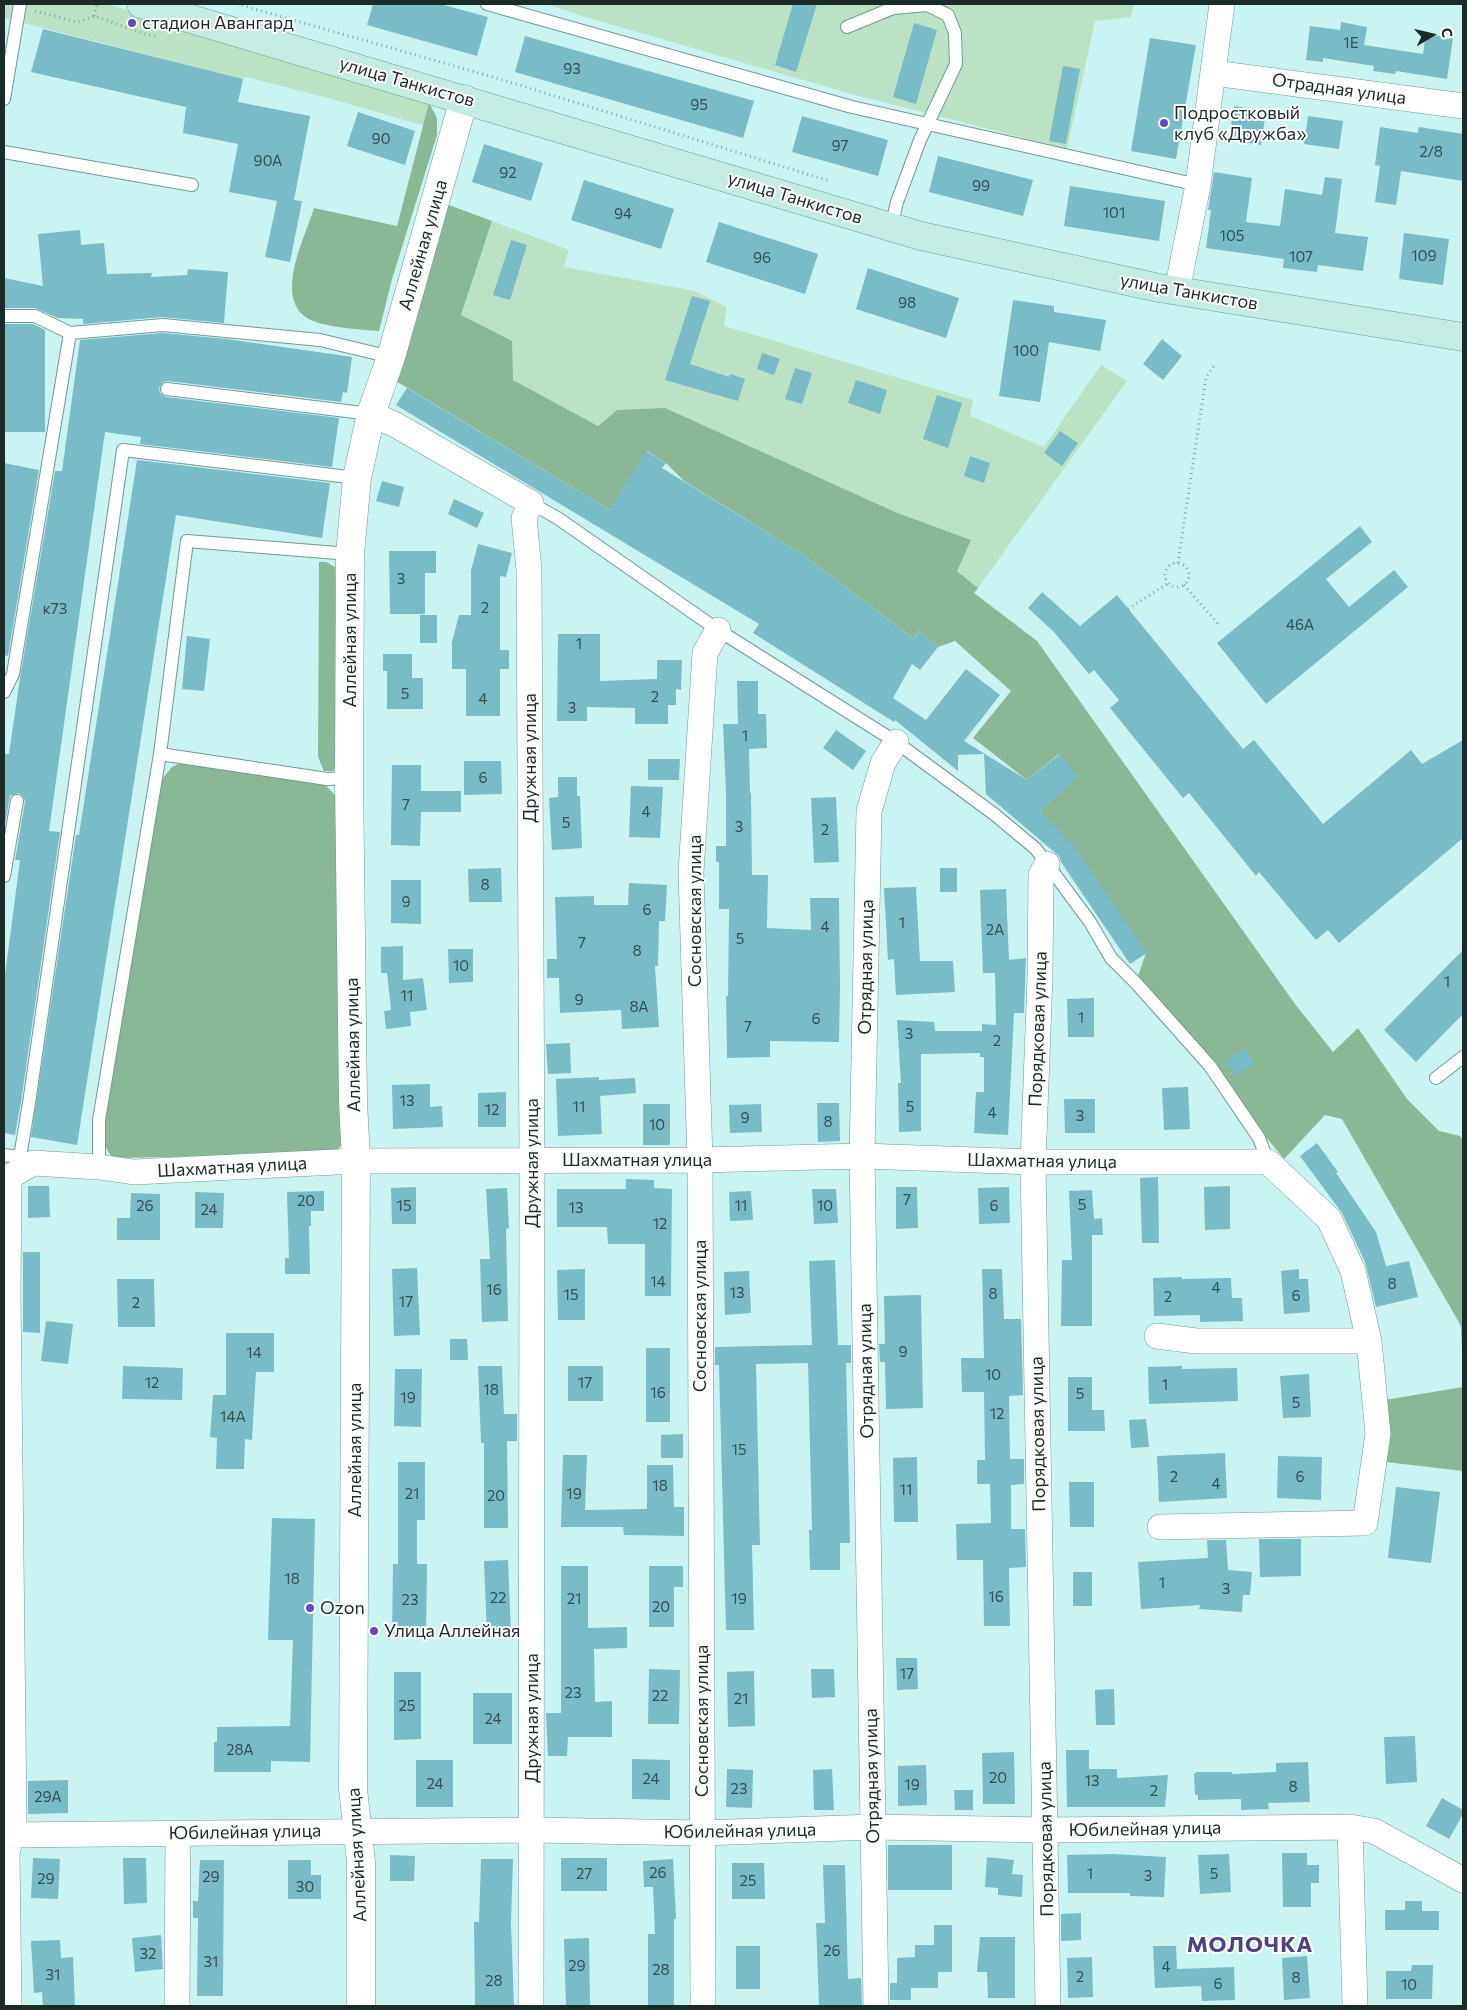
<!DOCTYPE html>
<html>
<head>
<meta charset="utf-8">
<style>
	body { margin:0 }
	#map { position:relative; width:1467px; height:2010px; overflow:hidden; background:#caf4f1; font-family:Commissioner,sans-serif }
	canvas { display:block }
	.frame { position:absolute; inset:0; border:5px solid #1a2b2a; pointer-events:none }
	.north { position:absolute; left:1407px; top:10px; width:50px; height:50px; -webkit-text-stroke:4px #fff; paint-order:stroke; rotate:81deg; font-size:14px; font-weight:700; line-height:20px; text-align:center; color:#1a2b2a }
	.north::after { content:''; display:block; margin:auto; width:18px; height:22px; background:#1a2b2a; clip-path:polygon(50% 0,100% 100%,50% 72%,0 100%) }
</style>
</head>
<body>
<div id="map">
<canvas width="1467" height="2010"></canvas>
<div class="frame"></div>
<div class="north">С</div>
</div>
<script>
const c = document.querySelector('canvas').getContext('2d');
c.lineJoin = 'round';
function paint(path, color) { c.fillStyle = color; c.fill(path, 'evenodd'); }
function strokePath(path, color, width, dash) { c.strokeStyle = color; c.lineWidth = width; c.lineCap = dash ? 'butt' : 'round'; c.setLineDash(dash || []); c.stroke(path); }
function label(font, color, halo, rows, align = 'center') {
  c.font = font + ' Commissioner,sans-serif'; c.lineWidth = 4; c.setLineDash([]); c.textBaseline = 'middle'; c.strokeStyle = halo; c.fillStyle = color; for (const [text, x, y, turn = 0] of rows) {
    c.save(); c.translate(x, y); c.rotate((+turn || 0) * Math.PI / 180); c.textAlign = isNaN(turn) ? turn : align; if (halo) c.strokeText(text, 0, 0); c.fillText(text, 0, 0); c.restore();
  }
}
const green = new Path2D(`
	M4 4H107L420 95 429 103 425 126 328 98 246 77 243 79 4 18Z
	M547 4H1134L1131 17 1095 21 1067 149 855 95 582 16Z
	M492 221 569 250 564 267 695 291 727 307 724 326 973 400 970 416 1044 447 1101 365 1127 381 978 588 957 570 971 540 617 410 598 426 513 380 461 315Z`);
const forest = new Path2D(`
	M429 103 437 118V135L392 279 379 331C363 330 320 327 307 318 274 296 305 238 314 208L397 226Z
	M446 204 492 221 461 315 512 341 513 380 598 426 617 410 665 408 895 512 971 540 957 571 978 588 974 593 1037 641 1295 1004 1333 1052 1358 1028 1407 1099 1439 1131 1460 1136 1463 1140V1373L1461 1326 1342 1119 1325 1115 1284 1159 1137 979 1146 953 1040 811 1077 777 1059 754 1027 780 973 738 1011 691 955 641 938 647 919 630 914 639 802 554 684 481 666 463 647 451 610 510 396 381Z
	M319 562H326L335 567 339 760 333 771H324L318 757Z
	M183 762 325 785 337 797 342 1144 334 1154 114 1158C101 1148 105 1132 105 1117L162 779 172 767Z
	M1463 1387V1471L1386 1462 1385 1400Z`);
const building = new Path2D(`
	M373 4H440L488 17 477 56 367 25Z
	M793 4H817L796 72 775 65Z
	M1341 22 1367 27 1364 45 1423 54 1426 34 1453 38 1447 79 1396 71 1395 74 1373 71 1374 66 1323 58V62L1306 60 1310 26 1340 30Z
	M914 23 937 30 916 104 893 97Z
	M43 29 243 79 238 102 310 116 294 200 302 201 290 262 265 257 277 201 229 192 238 144 183 133 186 107 31 72Z
	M525 36 754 101 743 138 515 72Z
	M1150 38 1196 45 1176 159 1131 151Z
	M1063 66 1080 69 1066 144 1049 141Z
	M1234 106 1259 110 1258 117 1265 118 1261 145 1229 140Z
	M358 112 415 131 405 165 347 146Z
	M802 116 888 140 878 176 792 152Z
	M1308 116 1343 121 1339 149 1304 144Z
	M1380 127 1418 133 1419 127 1463 134V181L1401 171 1396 205 1375 202 1380 166 1375 165Z
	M484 144 543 163 531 201 472 182Z
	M938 156 1033 180 1023 216 929 192Z
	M1214 172 1252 178 1246 222 1280 226 1285 189 1322 195 1325 177 1342 179 1335 233 1368 237 1363 271 1318 265 1317 272 1283 268 1284 259 1206 248 1211 210H1208Z
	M584 180 674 209 661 249 571 220Z
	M1070 186 1165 201 1159 241 1064 226Z
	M719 222 818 254 805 294 706 262Z
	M80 230 81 245 104 243 107 274 152 273 151 277 187 275 188 269 228 272 224 323 162 317 83 324V319L58 318 35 308H4V278L43 286 38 234Z
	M1404 233 1449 239 1443 285 1399 279Z
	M511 240 527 245 510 300 493 295Z
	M868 268 959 298 946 338 856 309Z
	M692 296 710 301 690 364 729 377 730 374 745 379 738 401 665 380Z
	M1013 300 1054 306V312L1106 320 1100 351 1049 342 1040 402 999 396Z
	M4 324H33L45 330V432H4Z
	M163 333 227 339 352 357 347 393 343 392 341 402 168 381 163 382 159 388 160 393 166 397 339 418 332 467 140 444 141 437 105 432 49 831 60 832 21 1102 15 1135 4 1133V983L20 860H15L25 802 24 798 19 793 10 796 4 830V754H9L20 678 55 471H62L80 340Z
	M1162 339 1182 356 1163 380 1143 364Z
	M762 353 780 359 774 375 757 369Z
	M795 368 812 373 802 404 785 399Z
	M856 380 887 390 880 414 848 403Z
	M407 388 610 510 646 451 666 463 662 468 802 554 914 639 919 630 938 647 920 670 912 664 893 698 926 720 966 669 1000 695 964 741 1027 780 1060 754 1078 777 1040 811 1074 846 1147 953 1130 964 1061 862 1059 856 986 794 984 754 958 755V771L895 720 894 722 753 633 759 624 396 405Z
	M937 395 962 403 948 448 923 439Z
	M1060 431 1078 443 1062 466 1044 453Z
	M970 456 990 463 984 483 964 476Z
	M137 460 330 483 322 538 176 515 77 1145 31 1137 76 835H79Z
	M4 463 39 470 8 656 4 655Z
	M382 481 404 487 399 507 376 501Z
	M454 499 484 513 477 528 448 514Z
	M1360 526 1372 542 1326 579 1349 607 1394 570 1408 587 1266 704 1217 643Z
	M478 544 512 553 506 577 500 576V650H509V669H500V716H466V669H452V642L459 615H471V570Z
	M389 551H436V573H425V614H390Z
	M1042 592 1080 626 1117 595 1243 749 1254 740 1323 824 1411 750 1422 764 1463 740V838L1339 943 1328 930 1316 940 1259 872 1256 876 1189 793 1183 798 1110 708 1119 700 1094 670 1089 674 1054 632 1028 608Z
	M420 615H437V643H420Z
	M558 634H600V681L657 679V660H682L681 690 676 689V705H668V724H635V708L587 707V721H557Z
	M187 636 210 639 204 691 182 689Z
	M383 654H412V678H423V709H387V671H383Z
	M737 681H758V714H766L767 748 749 749 750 793H751L752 875H768L767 928 811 930 810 898H839L840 987 839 1042 770 1041V1057L727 1058 726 996H728L729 909H719V862H716V846H726V793L723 724H738Z
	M836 730 866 751 853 770 823 748Z
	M648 759H680L679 780H648Z
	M464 761H501L502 794 464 795Z
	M392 765H421V791H461V812H421L420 846 391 845Z
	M558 777H577V796H580L582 848 552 850 549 798 558 797Z
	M631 786 663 787 660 838 629 837Z
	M836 797 839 862 814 863 811 798Z
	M501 868 502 902H469L468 869Z
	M940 868H957V892H940Z
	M391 880H421V924L391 923Z
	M629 883 667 885 665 921H659L658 966H655L659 1027 622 1029 621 1010 560 1013 559 978H547V959H557L555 897 594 896V905H628Z
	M916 887 920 961H953L955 992 896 995 894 959 888 960 884 888Z
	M1006 889 1009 960 1026 958 1024 1013H1014L1008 1135 974 1133 976 1092H984V1057H980V1053L921 1054V1131L899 1132 898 1083H901L897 1020 934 1022 935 1031H982V1024L996 1025 995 973H983L980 890Z
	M403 946V980L423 978 427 1010 410 1012 411 1026 386 1029 384 1011 391 1010 387 973H381V947Z
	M448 949H473V982L449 983Z
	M1463 950V1014L1416 1062 1384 1030Z
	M1094 998V1037H1068L1067 999Z
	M570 1043 571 1073 548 1074 546 1044Z
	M1244 1048 1255 1063 1236 1076 1225 1062Z
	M599 1077V1080L635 1078 636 1093 600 1096 602 1134 558 1136 556 1079Z
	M430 1084V1107L442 1106 443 1127 393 1129 392 1085Z
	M1188 1087 1190 1129 1164 1130 1162 1088Z
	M506 1092V1127H478V1093Z
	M1064 1099H1095V1133H1065Z
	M817 1103H839L840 1141 818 1142Z
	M643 1104H670V1145H643Z
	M761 1104 762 1132 730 1133 729 1105Z
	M1317 1143 1338 1172 1336 1173 1376 1232 1386 1266 1409 1261 1418 1297 1376 1307 1365 1262 1342 1213 1300 1156Z
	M1158 1177 1159 1243H1142L1140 1178Z
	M626 1179 654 1180V1188L672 1189 671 1296H645V1244H608L607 1227H557V1189H626Z
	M28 1186H49L50 1217 28 1218Z
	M1230 1186V1229L1205 1230 1204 1187Z
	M416 1187V1224H392L391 1188Z
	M896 1187H917L918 1228 896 1229Z
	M1009 1187 1010 1223 979 1224 978 1188Z
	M507 1188 509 1228 506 1229 508 1321 482 1322 480 1259H490L486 1189Z
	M812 1189H836L838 1223 814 1224Z
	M1092 1190 1094 1219 1102 1218 1103 1235H1092V1326H1061L1062 1260H1072L1069 1191Z
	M324 1191V1211H311V1226H309L310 1274H285V1258H289L287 1192Z
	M751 1191 753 1220 730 1221 729 1192Z
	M195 1192 224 1193 223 1228H195Z
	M131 1193 160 1194V1240H117V1218H130Z
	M23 1252H40V1333L23 1332Z
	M835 1260 838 1345H851V1363H846L850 1543H840V1570H810L809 1530H812L808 1363 756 1364 760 1545H752L754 1630H726L719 1365H715V1347L812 1345 809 1261Z
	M417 1268 420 1335 394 1336 392 1269Z
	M585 1269V1320H558L557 1270Z
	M982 1269H1002L1004 1319H1021L1023 1395 1009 1396 1010 1459H1024V1484L1011 1485V1529H1025L1026 1567 1009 1568 1010 1626H984L983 1560H957L956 1524 991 1523 990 1484H977V1460H985L984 1392H962L961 1358H984Z
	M1299 1269V1279H1308L1310 1312 1284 1314 1281 1271Z
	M749 1271 751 1313 725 1315 724 1272Z
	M1182 1277V1279L1231 1278 1232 1298H1242L1243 1321 1200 1322V1315L1154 1316 1153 1278Z
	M117 1279H154L155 1327H118Z
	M921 1295 923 1408 886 1409 885 1362H880L879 1344H885L884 1296Z
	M46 1321 73 1324 68 1364 41 1361Z
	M226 1333H274V1372H256L252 1440 245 1439 244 1469H216L217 1438 210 1437 213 1395H226Z
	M450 1339H467L468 1360H450Z
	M646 1348H670V1422H646Z
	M123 1366 183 1368 182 1400 122 1399Z
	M478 1366H502L504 1414H517V1441H507L508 1528H484V1443H481Z
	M568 1366H603V1401H568Z
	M1182 1366V1369L1237 1368 1238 1401 1149 1404 1148 1367Z
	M395 1369H422L421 1427 394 1426Z
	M1309 1374 1311 1417 1283 1418 1280 1376Z
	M1068 1377H1092V1410H1104L1105 1431H1068Z
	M1146 1419 1149 1447 1131 1448 1129 1420Z
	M683 1434V1458H661V1435Z
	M1225 1453 1227 1498 1159 1502 1157 1456Z
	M563 1455H587L585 1510 647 1509V1465H673L674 1507H684V1536L624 1535 623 1527H561Z
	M1278 1456 1322 1457 1321 1500 1277 1498Z
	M917 1457 918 1522H894L893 1458Z
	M398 1462H425V1520H417V1564H427L426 1636H392L393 1564H398Z
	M1069 1482H1094V1527H1070Z
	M1396 1487 1440 1492 1431 1563 1388 1558Z
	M272 1518 315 1519 310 1762 271 1761V1772H214V1742H217V1727L290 1726 293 1640H268Z
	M1259 1539H1301V1576L1260 1577Z
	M1207 1540H1226L1228 1570 1252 1572 1250 1595H1243L1242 1612 1199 1609 1200 1605 1141 1609 1138 1562 1208 1558Z
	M508 1560 511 1635 487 1636 484 1561Z
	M561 1566H588V1628L627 1627V1648L594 1649 595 1702 612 1701V1737H568L567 1756H548L546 1713H561Z
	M649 1566H683V1587H674V1627H649Z
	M1073 1572H1092V1606H1073Z
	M896 1658H917L918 1689 897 1690Z
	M649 1669 680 1670 679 1724H648Z
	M811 1669H834L835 1697 812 1698Z
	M754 1671 755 1726 728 1727 727 1672Z
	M394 1672H421V1739L394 1740Z
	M1114 1689 1115 1725H1096L1095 1690Z
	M473 1693H512V1744H473Z
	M1415 1736 1417 1782 1386 1784 1384 1737Z
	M1066 1750H1089V1769H1117V1778L1168 1775 1165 1807H1067Z
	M1014 1752 1015 1804H983L982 1753Z
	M632 1759 670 1760V1800L632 1799Z
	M416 1760H453V1807H416Z
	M1308 1762 1310 1802 1268 1803 1269 1809 1241 1810V1799L1198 1800V1795H1195L1194 1774 1197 1772H1232V1774L1276 1772V1763Z
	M926 1765 927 1805 898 1806V1766Z
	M727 1769 753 1770 752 1808 726 1807Z
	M832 1769 834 1810H814L813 1770Z
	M68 1780V1813L28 1814V1781Z
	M954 1790H973V1810H955Z
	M1442 1798 1463 1810V1814L1449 1839 1426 1826Z
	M888 1845H952V1890H888Z
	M1282 1853H1307V1865H1319V1883H1311V1907H1283Z
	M1113 1854 1166 1857 1164 1897 1130 1896V1893H1068L1067 1855Z
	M1229 1854 1231 1892 1200 1894 1198 1855Z
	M390 1855 415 1856 414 1881H390Z
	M987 1857 1014 1860 1012 1874 1023 1875 1022 1897 998 1895V1888L985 1887Z
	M33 1858 60 1859 58 1899 31 1898Z
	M123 1858H146L147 1903 124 1904Z
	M561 1858H607V1891H561Z
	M481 1859H513L511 1922 514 2006H475L474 1922H479Z
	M673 1859 676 1919H674V2006H648V1934H655L653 1887H644L643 1861Z
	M200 1860H224L223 1996H197L198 1918H193V1901H198Z
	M288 1860H311V1875H321V1899H288Z
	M732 1863H764L765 1899H732Z
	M823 1865H845L848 1979 861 1978 862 2006H819L816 1923H825Z
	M1405 1901H1422V1911H1439V1930H1385V1910H1405Z
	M1081 1913V1940L1061 1941V1914Z
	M934 1925H952V1972H938V1988H911V2000H890V1983H897V1958L915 1957V1945H934Z
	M161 1935 163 1969 135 1972 132 1938Z
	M980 1937H1015V1998H988L987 1972H977Z
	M589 1938 590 2006H566L564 1939Z
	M60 1940 61 1958 73 1957 75 2006H43L42 1992 34 1993 31 1941Z
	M736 1946H760V1989H736Z
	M1153 1946H1176L1177 1969 1234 1967 1235 2000 1202 2001 1201 1986 1155 1988Z
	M1307 1956 1310 1998 1284 2000 1282 1958Z
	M1092 1957 1093 1997 1068 1998 1067 1958Z
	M1412 1965H1433L1432 1999H1386V1971H1411Z`);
const path = new Path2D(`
	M237 4 493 77 830 181
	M35 11 77 22 94 16 148 35 157 36
	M94 16 97 4
	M1165 575a12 12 0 1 1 24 0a12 12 0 1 1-24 0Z
	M1178 563 1206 377 1214 366
	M1184 585 1219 625
	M1128 609 1167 584`);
const service = new Path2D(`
	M487 4 852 107 1198 185
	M847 27 893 8 927 5 948 15 955 33 956 64 920 140 897 202 891 227
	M4 99 20 4
	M4 152 192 185
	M4 316H35L70 333
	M167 389 371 414
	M531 503 559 519 718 630 896 742 994 814 1036 849 1090 922 1111 958 1137 984 1210 1066 1259 1138 1268 1162
	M4 692 13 674 70 333 163 325 320 340 391 357
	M160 754 187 541 350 554
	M4 876 17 801
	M1436 1078 1463 1057
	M4 1155 20 1157
	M33 1163 20 1157 29 1103 123 450 357 478
	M99 1167V1120L160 754 327 779 349 778`);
const minor = new Path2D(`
	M1214 73 1463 106
	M1177 291 1198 185 1222 4
	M371 414 394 424 531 503 524 518 529 570 532 1161 531 2006
	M1047 864 1041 875 1040 977 1033 1162 1048 2006
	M1157 1336 1196 1341H1369
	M1350 1827 1355 2006
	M4 1835 532 1830 702 1833 873 1827 1046 1830 1350 1827 1374 1831 1463 1880
	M9 2006 7 1854 14 1819 8 1294 9 1177 33 1163 99 1167 134 1172 356 1161 700 1160 862 1156 1033 1162H1268L1329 1219 1353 1271 1369 1341 1378 1434 1365 1523 1160 1527
	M177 2006 178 1834
	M703 2006 700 1160 691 872 705 653 718 630
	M876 2006 862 1156 869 811 883 763 896 742`);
const tertiary = new Path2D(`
	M361 2006V1862L353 1789 356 1161 353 1101 349 778 350 554 357 478 371 414 391 357 464 99`);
const secondary = new Path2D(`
	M141 4 921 236 1159 288 1463 337`);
const markers = [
	[132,23,5,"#6846bf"],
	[1164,123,5,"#6846bf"],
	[310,1608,5,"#6846bf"],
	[374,1631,5,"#6846bf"]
];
const numberNames = [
	["1Е",1351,43],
	["93",572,69],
	["95",699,105],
	["90",381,139],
	["97",840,146],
	["2/8",1431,152],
	["90А",268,161],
	["92",508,173],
	["99",981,186],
	["101",1114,213],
	["94",623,214],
	["105",1232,236],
	["109",1424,256],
	["107",1301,257],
	["96",762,258],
	["98",907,303],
	["100",1026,351],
	["3",401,579],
	["2",485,608],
	["к73",55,609],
	["46А",1300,625],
	["1",579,644],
	["5",405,694],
	["2",655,697],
	["4",483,699],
	["3",572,708],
	["1",745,736],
	["6",483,778],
	["7",406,805],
	["4",646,812],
	["5",566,823],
	["3",739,827],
	["2",825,830],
	["8",485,885],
	["9",406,902],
	["6",647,910],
	["1",902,923],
	["4",825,927],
	["2А",995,930],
	["5",740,939],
	["7",582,943],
	["8",637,951],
	["10",461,966],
	["1",1447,982],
	["11",407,996],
	["9",579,1000],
	["8А",639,1007],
	["1",1081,1018],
	["6",816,1019],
	["7",748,1027],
	["3",909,1034],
	["2",997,1041],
	["13",407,1101],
	["11",579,1107],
	["5",910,1107],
	["12",492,1110],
	["4",992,1113],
	["3",1080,1116],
	["9",745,1118],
	["8",828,1122],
	["10",657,1125],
	["7",907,1200],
	["20",306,1201],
	["5",1082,1205],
	["26",145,1206],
	["15",404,1206],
	["11",741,1206],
	["10",825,1206],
	["6",994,1206],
	["13",576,1208],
	["24",209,1210],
	["12",660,1224],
	["14",658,1282],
	["8",1392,1284],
	["4",1216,1288],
	["16",494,1290],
	["13",737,1293],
	["8",993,1294],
	["15",571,1295],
	["6",1296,1296],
	["2",1168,1297],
	["17",406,1302],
	["2",136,1303],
	["9",903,1352],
	["14",254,1353],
	["10",993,1375],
	["12",152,1383],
	["17",585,1383],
	["1",1165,1385],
	["18",491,1390],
	["16",658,1393],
	["5",1080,1394],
	["19",408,1398],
	["5",1296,1403],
	["12",997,1414],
	["14А",233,1417],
	["15",739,1450],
	["2",1174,1477],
	["6",1300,1477],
	["4",1216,1484],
	["18",660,1486],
	["11",906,1490],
	["21",412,1494],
	["19",574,1494],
	["20",496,1496],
	["18",292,1579],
	["1",1162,1583],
	["3",1226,1589],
	["16",996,1597],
	["22",498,1598],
	["21",574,1599],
	["19",739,1599],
	["23",410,1600],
	["20",661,1607],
	["17",907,1674],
	["23",573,1693],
	["22",660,1696],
	["21",741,1699],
	["25",407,1706],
	["24",493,1719],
	["28А",240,1750],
	["20",998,1778],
	["24",651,1779],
	["13",1092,1781],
	["24",435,1784],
	["19",912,1785],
	["8",1293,1787],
	["23",739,1789],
	["2",1154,1791],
	["29А",48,1797],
	["26",658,1873],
	["27",584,1874],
	["1",1090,1874],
	["5",1214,1874],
	["3",1148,1876],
	["29",211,1877],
	["29",46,1879],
	["25",748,1881],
	["30",305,1887],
	["26",832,1951],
	["32",148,1954],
	["31",211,1962],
	["29",577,1966],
	["4",1166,1967],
	["28",661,1970],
	["31",53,1975],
	["2",1080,1977],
	["8",1296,1978],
	["28",494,1981],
	["6",1218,1984],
	["10",1409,1985]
];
const poiNames = [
	["стадион Авангард",142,23],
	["Подростковый",1174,113],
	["клуб «Дружба»",1174,134],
	["Ozon",320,1608],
	["Улица Аллейная",384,1631]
];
const streetNames = [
	["улица Танкистов",407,82,16],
	["Отрадная улица",1339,89,8],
	["улица Танкистов",795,198,17],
	["Аллейная улица",423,245,-74],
	["улица Танкистов",1189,292,10],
	["Аллейная улица",350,640,-90],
	["Дружная улица",530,758,-90],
	["Сосновская улица",695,911,-90],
	["Отрядная улица",866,967,-89],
	["Порядковая улица",1038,1029,-88],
	["Аллейная улица",353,1045,-91],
	["Шахматная улица",637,1160],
	["Шахматная улица",1042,1161,1],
	["Дружная улица",532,1163,-90],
	["Шахматная улица",232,1167,-3],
	["Сосновская улица",700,1316,-90],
	["Отрядная улица",866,1371,-91],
	["Порядковая улица",1038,1434,-91],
	["Аллейная улица",355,1450,-90],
	["Дружная улица",532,1718,-90],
	["Сосновская улица",702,1721,-90],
	["Отрядная улица",872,1776,-91],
	["Юбилейная улица",1145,1829,-1],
	["Юбилейная улица",740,1831,-1],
	["Юбилейная улица",245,1832,-1],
	["Порядковая улица",1046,1839,-91],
	["Аллейная улица",357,1855,-93]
];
const districtNames = [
	["МОЛОЧКА",1250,1945]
];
paint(green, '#bce2c5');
paint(forest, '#8ab795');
paint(building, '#7abbc8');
strokePath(service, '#729996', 14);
strokePath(minor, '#729996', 26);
strokePath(tertiary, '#729996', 29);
strokePath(secondary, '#729996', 29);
strokePath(path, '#85a5a3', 3, [1, 4]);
strokePath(service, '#fff', 12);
strokePath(minor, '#fff', 25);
strokePath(tertiary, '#fff', 28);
strokePath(secondary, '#c4ece2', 28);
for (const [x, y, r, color] of markers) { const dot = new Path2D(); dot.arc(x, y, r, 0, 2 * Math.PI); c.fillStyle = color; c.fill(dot); strokePath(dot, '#fff', 2); }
label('15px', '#324f52', null, numberNames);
label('18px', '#1a2b2a', '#fff', poiNames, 'left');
label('18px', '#1a2b2a', '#fff', streetNames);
c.letterSpacing = '1px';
label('bold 22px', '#504380', '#fff', districtNames);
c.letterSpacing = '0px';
</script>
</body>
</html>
